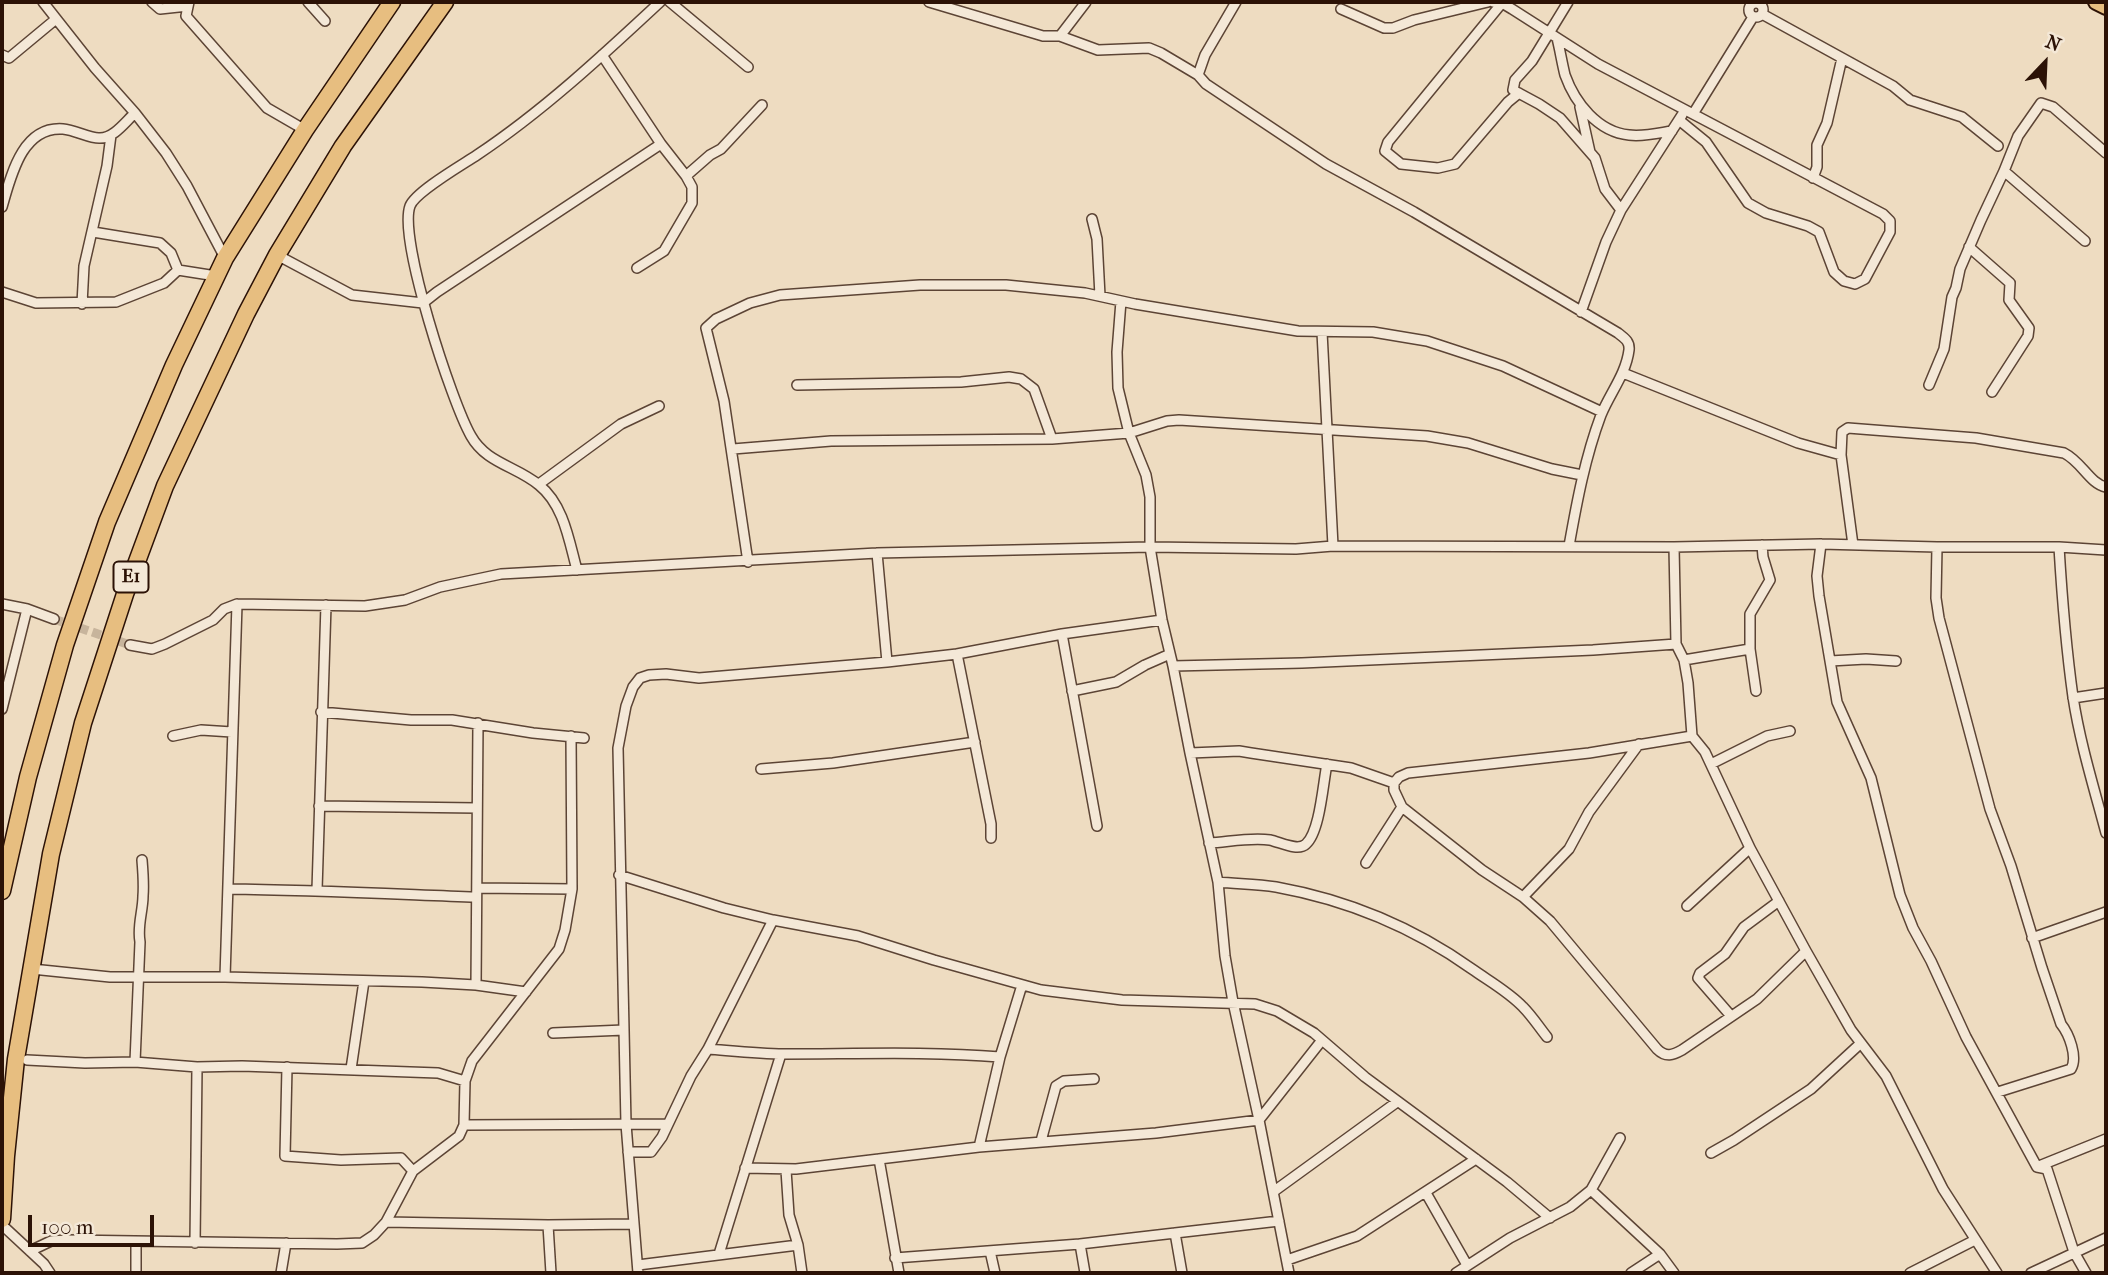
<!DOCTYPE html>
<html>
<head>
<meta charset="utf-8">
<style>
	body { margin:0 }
	#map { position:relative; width:2108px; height:1275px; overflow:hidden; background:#eedcc1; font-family:"IM FELL French Canon",serif }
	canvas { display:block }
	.frame { position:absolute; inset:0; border:4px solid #2c1206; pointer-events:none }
	.north { position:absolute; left:2010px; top:28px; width:70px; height:70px; -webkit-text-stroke:5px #f4e8d7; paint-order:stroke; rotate:23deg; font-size:19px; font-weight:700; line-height:28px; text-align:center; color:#2c1206 }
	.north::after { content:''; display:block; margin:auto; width:24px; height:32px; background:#2c1206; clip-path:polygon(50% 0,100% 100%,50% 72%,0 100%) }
	.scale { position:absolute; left:28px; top:1215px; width:126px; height:32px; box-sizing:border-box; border:4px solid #2c1206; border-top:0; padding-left:9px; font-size:21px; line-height:24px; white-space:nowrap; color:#2c1206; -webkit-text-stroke:5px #f4e8d7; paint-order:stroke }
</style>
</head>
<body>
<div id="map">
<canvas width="2108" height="1275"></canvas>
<div class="frame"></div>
<div class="north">N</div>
<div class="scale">100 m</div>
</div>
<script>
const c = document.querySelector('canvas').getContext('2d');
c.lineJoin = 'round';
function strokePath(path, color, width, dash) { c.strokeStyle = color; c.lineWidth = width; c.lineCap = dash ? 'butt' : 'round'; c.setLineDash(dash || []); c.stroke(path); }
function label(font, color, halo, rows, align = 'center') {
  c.font = font + ' "IM FELL French Canon",serif'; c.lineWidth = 5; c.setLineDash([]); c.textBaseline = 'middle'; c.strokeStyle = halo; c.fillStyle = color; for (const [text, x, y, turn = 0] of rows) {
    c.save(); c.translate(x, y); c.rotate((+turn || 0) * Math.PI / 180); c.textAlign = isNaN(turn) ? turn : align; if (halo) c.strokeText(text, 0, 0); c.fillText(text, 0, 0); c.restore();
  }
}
const minorTunnel = new Path2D(`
	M54 619 130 645`);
const minor = new Path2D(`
	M43 2 95 68 135 113 166 153 187 186 225 258
	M152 2 160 9 188 6
	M189 2 186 16 267 108 305 130
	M308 2 325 21
	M670 2 748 67
	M929 2 1043 36H1060L1098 50 1149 48 1161 53 1198 75
	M1236 2 1205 55 1198 75 1206 84 1326 164 1414 212 1618 333C1624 338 1630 341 1629 350 1626 374 1610 393 1601 415 1585 458 1577 501 1569 546
	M1493 2 1502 3 1512 9 1598 64 1883 214 1890 221V232L1865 279 1855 284 1844 281 1834 272 1819 232 1808 226 1766 213 1748 203 1706 142 1679 120
	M1568 2 1532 61 1515 80 1513 90 1539 104 1560 118 1595 158 1605 189 1621 210
	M1749 10a7 7 0 1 1 14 0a7 7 0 1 1-14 0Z
	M1502 3 1388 142 1385 151 1401 164 1438 168 1455 164 1508 102 1519 93
	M1341 9 1384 28H1393L1414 20 1488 2
	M1762 14 1893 86 1910 100 1962 117 1998 146
	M1060 36 1086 2
	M1557 38C1560 50 1562 63 1565 75 1575 103 1598 132 1629 135 1643 137 1659 133 1672 131
	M2 55 9 58 56 19
	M602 55 661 144 686 176 692 187V203L664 251 637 268
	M1580 107 1590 152
	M1693 114 1753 17
	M2004 171 2085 241
	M686 176 710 155 721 149 762 105
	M1813 178 1817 167V145L1827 123 1842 58
	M2 207C11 176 22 126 63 129 75 130 91 139 100 138 114 138 125 122 135 113
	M1092 219 1097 239 1100 296
	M93 232 160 243 171 253 178 270
	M1969 247 2010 283 2009 300 2029 328 2028 336 1992 392
	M277 255 352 295 423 303 437 292 661 144
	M2 292 36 303 116 302 164 283 178 270 216 276
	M1121 301 1117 352 1118 388 1129 433 1146 475 1150 497V547L1162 620 1173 666 1190 753 1218 882 1225 956 1233 1002 1259 1120 1289 1273
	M82 304 84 266 107 166 111 135
	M1581 312 1606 242 1621 210 1682 115
	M1322 332 1333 546
	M1623 373 1798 443 1841 455
	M797 385 961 382 1009 377 1021 379 1034 389 1052 439
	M1929 385 1944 349 1952 297 1956 288 1960 269 1981 220 2004 171 2018 136 2041 103 2053 107 2106 153
	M733 449 831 441 1052 439 1129 433 1167 421 1179 420 1427 436 1468 443 1552 469 1582 475
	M539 484 621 424 659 406
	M1821 544 1817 576 1819 596 1837 702 1871 778 1900 895 1913 928 1931 961 1966 1037 2037 1167 2047 1169 2074 1252 2086 1273
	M1853 545 1841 455 1842 432 1848 428 1976 438 2064 453C2082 462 2090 484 2106 487
	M1674 547 1676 644 1684 660 1688 683 1692 736 1705 752 1750 848 1806 951 1851 1030 1886 1076 1943 1189 1997 1273
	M1937 547 1936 598 1939 618 1990 809 2011 866 2042 968 2061 1024C2069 1034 2078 1057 2071 1069L1998 1092
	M2059 547C2062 597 2066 647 2073 697 2080 743 2094 788 2106 833
	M877 553 887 662
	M748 562 724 401 706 328 716 319 750 303 780 295 920 285H1006L1085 293 1135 304 1298 331 1373 332 1427 341 1503 366 1602 412
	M577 570C569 541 564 505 539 485 516 466 486 463 471 436 452 403 398 239 410 206 415 192 462 165 477 155 543 111 602 56 660 2
	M2 604 27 609 54 619
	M1062 634 1097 826
	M130 645 152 649 165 644 213 620 224 609 237 604 365 606 405 600 440 587 501 574 877 553 1150 547 1296 549 1333 546 1674 547 1821 544 1937 547H2059L2106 550
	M957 654 991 824V838
	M1684 660 1750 649
	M1830 661 1866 659 1896 661
	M1173 666 1302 663 1593 650 1676 644
	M1072 691 1116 682 1145 665 1170 654
	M1756 691 1750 649V614L1770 580 1763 557 1762 545
	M2073 698 2106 693
	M2 709 27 609
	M321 712 411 720H452L533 733 584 738
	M173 736 201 730 232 732
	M1190 753 1239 751 1251 753 1351 768 1394 783
	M1711 764 1767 736 1790 731
	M761 769 833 763 975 742
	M1394 783V790L1402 807 1482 870 1523 897 1550 921 1657 1049C1666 1058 1673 1055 1682 1050L1757 999 1806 951
	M1394 783 1399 777 1408 773 1589 753 1692 736
	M319 806 477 808
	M1209 843C1228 842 1251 837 1270 840 1280 842 1298 852 1306 844 1320 832 1323 783 1327 764
	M1366 863 1402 807
	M619 875 724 908 773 920 858 936 934 960 1041 990 1122 1000 1255 1004 1277 1011 1314 1033 1365 1077 1507 1182 1550 1218
	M1218 882C1237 884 1257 884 1276 887 1348 900 1413 927 1472 969 1489 981 1509 992 1523 1007 1532 1016 1539 1027 1547 1037
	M477 888 572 889
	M229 889C312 890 394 894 476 897
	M317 890 326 605
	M1523 897 1569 849 1589 812 1639 744
	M1687 906 1750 848
	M2032 938 2106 912
	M32 969 110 977H225L422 982 476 985 526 992
	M225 977 237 604
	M476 985 478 723
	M1731 1016 1698 978 1700 973 1725 954 1744 927 1779 901
	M553 1033 624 1030
	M708 1049C733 1051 759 1054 784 1054 856 1054 928 1051 1000 1057
	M27 1060 85 1063 135 1062 197 1067 242 1066 438 1073 465 1081
	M135 1062 140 942C137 926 143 911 143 896 144 884 143 872 142 860
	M287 1067 285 1156 341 1160 401 1158 413 1171
	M351 1069 364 981
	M464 1125 668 1124
	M1041 1141 1056 1086 1064 1081 1094 1079
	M979 1147 1000 1057 1022 985
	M628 1152H651L662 1137 691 1076 708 1049 773 920
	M1711 1153 1734 1140 1811 1089 1861 1043
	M879 1159 899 1273
	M2039 1166 2106 1139
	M745 1168 796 1169 979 1147 1156 1133 1259 1120 1322 1040
	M786 1170 789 1215 798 1245 802 1273
	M1591 1190 1660 1254 1674 1273
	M1273 1192 1397 1102
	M1426 1193 1467 1265
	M386 1222 548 1225 633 1224
	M2 1225 44 1264 50 1273
	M548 1225 551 1273
	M1175 1233 1182 1273
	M195 1243 197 1067
	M1080 1244 1085 1273
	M30 1251 51 1241 67 1240 337 1244 362 1243 374 1235 386 1222 413 1171 459 1136 464 1125 465 1081 472 1061 559 949 565 930 572 889 571 736
	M990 1251 995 1273
	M719 1254 781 1054
	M895 1258 1080 1244 1279 1221
	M1287 1260 1357 1236 1476 1159
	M638 1265 798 1245
	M136 1273V1242
	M281 1273 286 1243
	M638 1273 626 1124 618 748 626 706 633 687 640 678 649 675 666 674 699 678 887 662 957 654 1062 634 1162 620
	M1456 1273 1510 1238 1570 1207 1591 1190 1620 1138
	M1631 1273 1660 1254
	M1910 1273 1975 1240
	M2031 1273 2106 1238`);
const primary = new Path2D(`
	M2096 2 2106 7`);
const motorway = new Path2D(`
	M2 891 28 777 65 645 107 522 174 365 225 258 305 130 392 2
	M2 1219 6 1156 16 1059 51 854 83 723 125 594 165 486 246 314 277 255 343 146 445 2`);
const shields = [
	[131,577,35]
];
const shieldNames = [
	["E1",131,577]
];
strokePath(minorTunnel, '#c7b49c', 9, [9, 4.5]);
strokePath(minor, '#5c4435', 12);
strokePath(primary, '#2c1206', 18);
strokePath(motorway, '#2c1206', 19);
strokePath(minor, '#f4e8d7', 9);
strokePath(primary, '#e7be80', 14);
strokePath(motorway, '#e7be80', 16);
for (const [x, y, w] of shields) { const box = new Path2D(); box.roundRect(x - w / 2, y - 15.5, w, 31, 5); c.fillStyle = '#f4e8d7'; c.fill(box); strokePath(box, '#2c1206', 2); }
label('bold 19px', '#2c1206', null, shieldNames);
</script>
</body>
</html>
